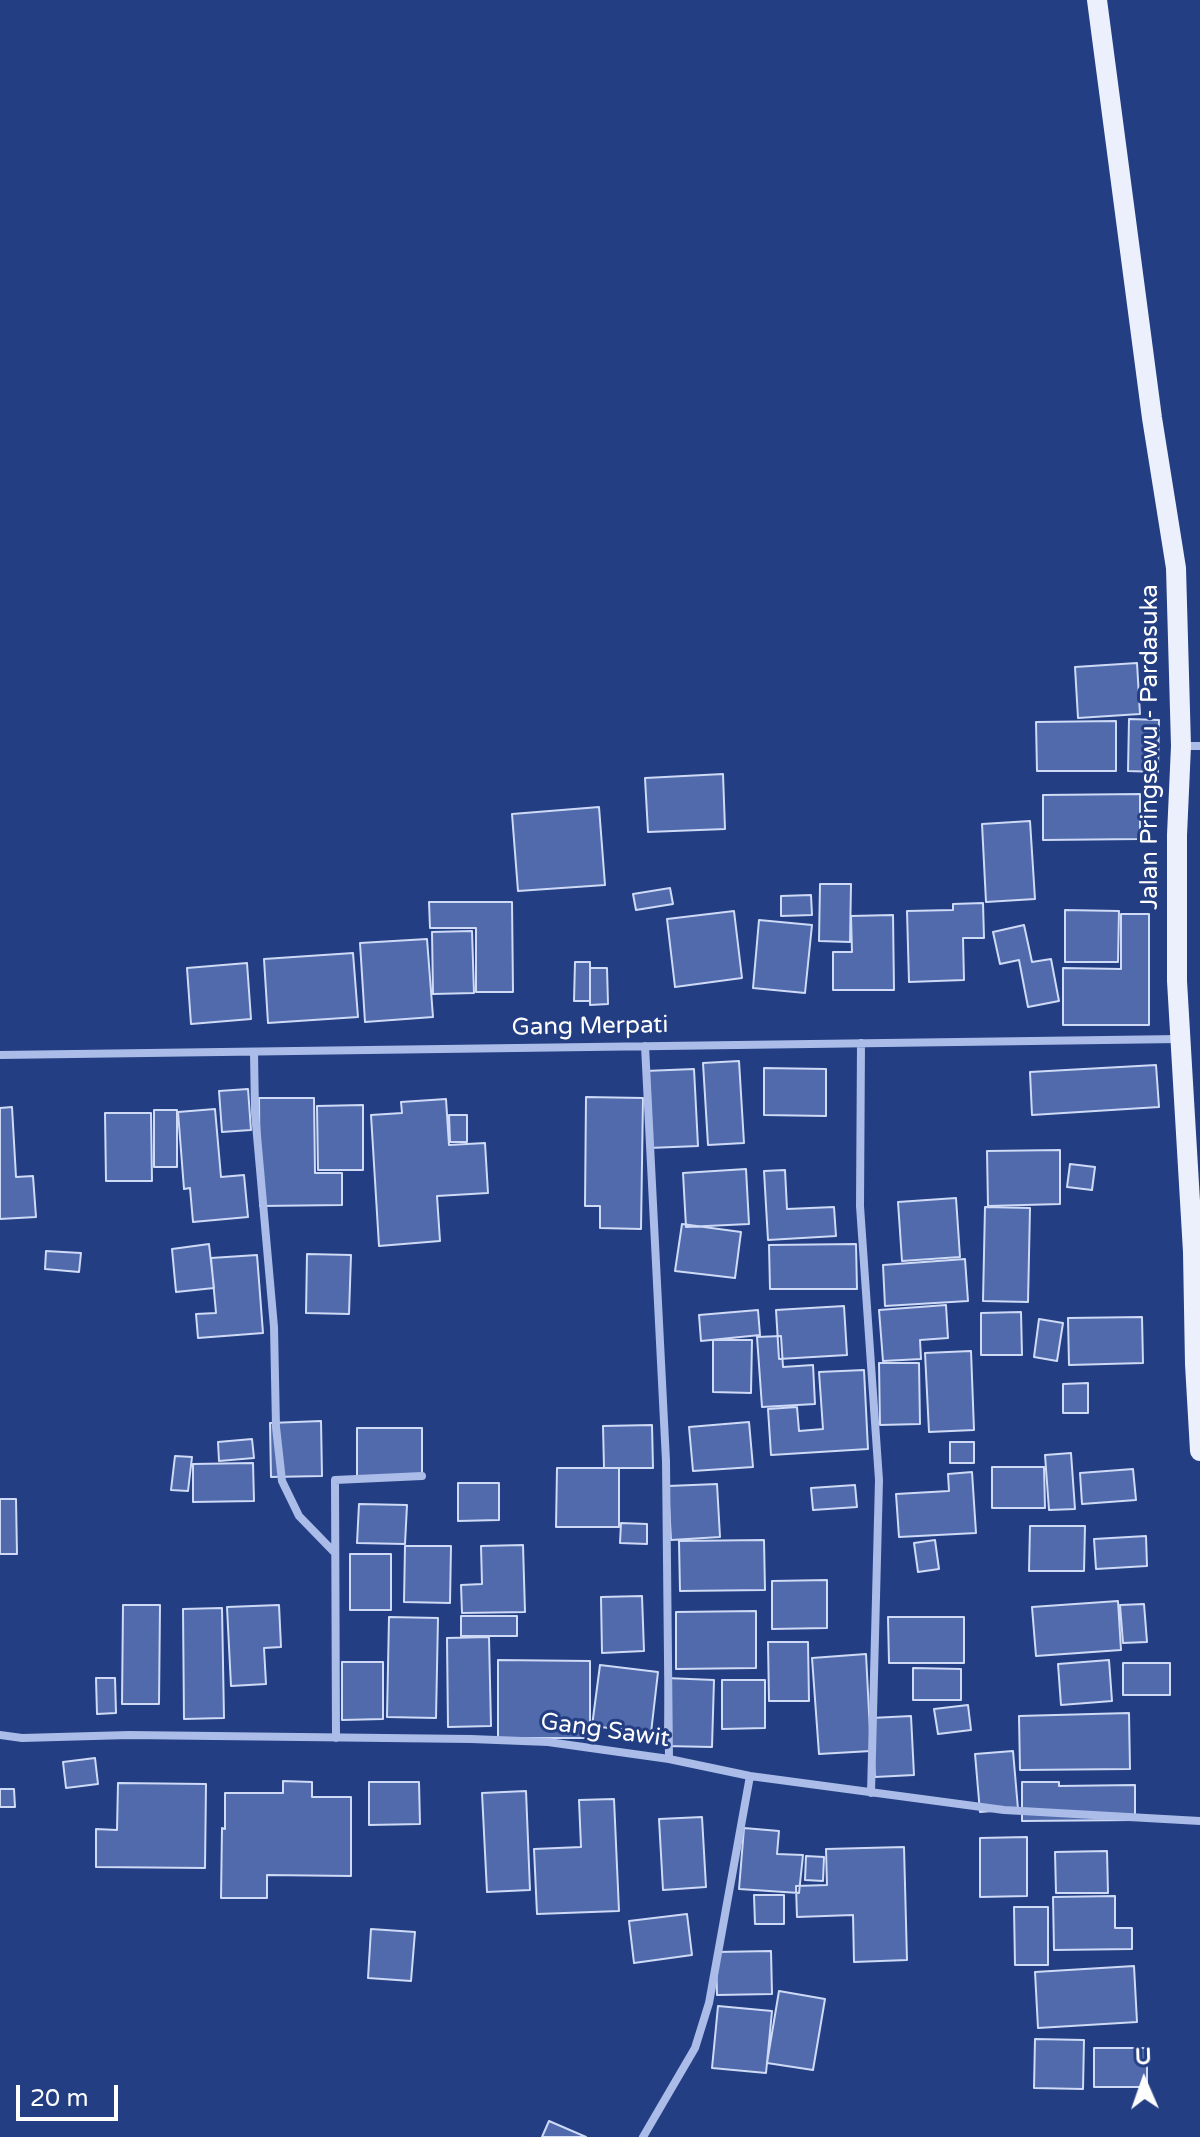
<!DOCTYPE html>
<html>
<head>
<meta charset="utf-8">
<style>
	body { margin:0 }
	#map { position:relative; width:1200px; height:2137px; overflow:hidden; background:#233e82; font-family:"Varela Round",sans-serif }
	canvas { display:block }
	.north { position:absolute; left:1104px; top:2041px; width:80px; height:80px; -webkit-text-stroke:6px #233e82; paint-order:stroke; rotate:358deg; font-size:22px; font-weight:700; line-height:32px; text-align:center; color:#fff }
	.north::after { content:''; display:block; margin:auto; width:28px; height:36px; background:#fff; clip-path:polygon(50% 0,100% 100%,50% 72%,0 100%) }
	.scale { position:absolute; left:16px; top:2085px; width:102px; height:36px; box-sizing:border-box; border:4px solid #fff; border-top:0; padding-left:10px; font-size:24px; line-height:28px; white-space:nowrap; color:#fff; -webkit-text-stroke:6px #233e82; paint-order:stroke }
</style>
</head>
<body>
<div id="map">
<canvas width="1200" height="2137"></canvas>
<div class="north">U</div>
<div class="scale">20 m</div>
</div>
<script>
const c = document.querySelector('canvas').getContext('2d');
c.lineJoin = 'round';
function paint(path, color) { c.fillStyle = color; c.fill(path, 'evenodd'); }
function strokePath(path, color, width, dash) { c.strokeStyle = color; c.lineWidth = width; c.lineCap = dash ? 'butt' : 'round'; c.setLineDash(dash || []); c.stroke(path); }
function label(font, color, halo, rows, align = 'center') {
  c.font = font + ' "Varela Round",sans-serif'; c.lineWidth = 6; c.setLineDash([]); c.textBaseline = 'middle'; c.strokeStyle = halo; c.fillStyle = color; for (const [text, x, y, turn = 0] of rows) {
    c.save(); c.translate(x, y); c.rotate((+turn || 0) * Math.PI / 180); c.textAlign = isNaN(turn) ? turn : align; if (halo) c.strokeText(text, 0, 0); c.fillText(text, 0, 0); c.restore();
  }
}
const building = new Path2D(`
	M1137 663 1140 714 1078 718 1075 667Z
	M1129 719 1159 720 1158 772 1128 771Z
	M1116 721V771H1037L1036 722Z
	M723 774 725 829 648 832 645 778Z
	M1140 794V839L1043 840V795Z
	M599 807 605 885 518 891 512 814Z
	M1030 821 1035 899 986 902 982 824Z
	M820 884H851L850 942 819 941Z
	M670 888 673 904 636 910 633 894Z
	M811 895 812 915 781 916V896Z
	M429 902H512L513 992H476V928H430Z
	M983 903 984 938H963L964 980 909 982 907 911 953 910V904Z
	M1065 910 1119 911 1118 962H1065Z
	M734 911 742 978 675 987 667 919Z
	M1121 914H1149V1025H1063V968L1121 969Z
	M893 915 894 990H833V952H852L851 916Z
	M759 920 812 925 805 993 753 988Z
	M1024 925 1032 962 1051 959 1059 1001 1028 1007 1019 960 1000 964 993 932Z
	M472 931 474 993 433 994 432 932Z
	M427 939 433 1017 365 1022 360 943Z
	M353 953 358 1017 268 1023 264 959Z
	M575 962H590V1001H574Z
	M247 963 251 1019 191 1024 187 968Z
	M590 968H607L608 1004 590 1005Z
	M739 1061 744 1143 708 1145 703 1063Z
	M1156 1065 1159 1107 1032 1115 1030 1072Z
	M764 1068 826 1069V1116L764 1115Z
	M694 1069 698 1146 649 1148 645 1071Z
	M248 1089 251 1130 222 1132 219 1091Z
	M586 1097 643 1098 641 1229 600 1228V1206H585Z
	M259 1098H314L315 1173H342V1205L260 1206Z
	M446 1099 449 1145 485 1143 488 1193 437 1196 440 1241 379 1246 371 1115 402 1113 401 1102Z
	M363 1105V1170H318L317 1106Z
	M12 1107 16 1177 33 1176 36 1217 0 1219V1108Z
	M215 1109 221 1177 244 1175 248 1217 193 1222 190 1188 184 1189 178 1112Z
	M154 1110H177V1167H154Z
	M105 1113H151L152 1181H106Z
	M449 1115H467V1142H450Z
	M1060 1150V1204L988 1206 987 1151Z
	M1070 1164 1095 1167 1092 1190 1067 1187Z
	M746 1169 749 1224 686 1227 683 1173Z
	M785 1170 787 1209 834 1207 836 1236 768 1240 764 1171Z
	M956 1198 960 1257 902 1261 898 1202Z
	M985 1207 1030 1208 1028 1302 983 1301Z
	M682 1224 741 1232 735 1278 675 1271Z
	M209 1244 214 1288 176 1292 172 1249Z
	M856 1244 857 1289H770L769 1245Z
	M46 1251 81 1253 79 1272 45 1269Z
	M307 1254 351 1255 349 1314 306 1313Z
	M257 1255 263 1333 198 1338 196 1314 216 1313 211 1258Z
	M965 1259 968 1301 885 1306 883 1265Z
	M946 1305 948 1338 920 1340 921 1359 883 1361 879 1310Z
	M844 1306 847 1355 779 1359 776 1310Z
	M758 1310 760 1335 701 1341 699 1315Z
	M1021 1312 1022 1355H981V1313Z
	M1142 1317 1143 1363 1069 1365 1068 1318Z
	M1039 1319 1063 1323 1057 1361 1034 1357Z
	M781 1336 783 1367 813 1365 815 1404 762 1407 757 1337Z
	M713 1340H752L751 1393 713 1392Z
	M971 1351 974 1430 929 1432 925 1353Z
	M879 1363H919L920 1424 880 1425Z
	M864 1370 868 1449 771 1455 768 1409 797 1407 799 1431 823 1429 819 1372Z
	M1088 1383V1413H1063V1384Z
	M321 1421 322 1476 271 1477 270 1423Z
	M749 1422 753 1467 693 1471 689 1427Z
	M652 1425 653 1468H604L603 1426Z
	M357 1428H422V1479H357Z
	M252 1439 254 1458 219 1461 218 1442Z
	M950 1442H974V1463H950Z
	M1071 1453 1075 1509 1049 1510 1045 1455Z
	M175 1456 192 1457 188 1491 171 1490Z
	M253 1463 254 1501 193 1502V1464Z
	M992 1467H1044L1045 1508H992Z
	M557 1468H619V1527H556Z
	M1133 1469 1136 1500 1082 1504 1080 1473Z
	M972 1472 976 1533 899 1537 896 1494 949 1491 948 1474Z
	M458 1483H499V1520L458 1521Z
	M717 1484 720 1537 671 1540 668 1486Z
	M855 1485 857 1507 813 1510 811 1488Z
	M0 1499H16L17 1554H0Z
	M359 1504 407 1505 405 1544 357 1543Z
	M621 1523 647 1524V1544L620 1543Z
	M1030 1526H1085L1084 1571H1029Z
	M1146 1536 1147 1566 1096 1569 1094 1539Z
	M764 1540 765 1590 680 1591 679 1541Z
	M935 1540 939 1569 918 1572 914 1543Z
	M523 1545 525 1612 462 1613 461 1585 482 1584 481 1546Z
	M405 1546H451L450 1603 404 1602Z
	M350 1554H391V1610H350Z
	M827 1580V1628L772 1629V1581Z
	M642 1596 644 1651 602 1653 601 1597Z
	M1118 1601 1121 1650 1036 1656 1032 1607Z
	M1144 1604 1147 1642 1123 1643 1120 1605Z
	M123 1605H160L159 1704H122Z
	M279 1605 281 1647 264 1648 266 1684 231 1686 227 1607Z
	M222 1608 224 1718 184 1719 183 1609Z
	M756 1611V1668L676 1669V1612Z
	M461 1616H517V1636H461Z
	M389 1617 438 1618 436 1718 387 1717Z
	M888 1617H964V1663H889Z
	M489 1637 491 1726 448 1727 447 1638Z
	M768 1642H808L809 1701H769Z
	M866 1654 871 1751 819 1754 812 1658Z
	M498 1660 590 1661V1738H498Z
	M1109 1660 1112 1701 1061 1705 1058 1664Z
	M342 1662H383V1719L342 1720Z
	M1123 1663H1170V1695H1123Z
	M600 1665 658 1672 651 1733 592 1726Z
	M913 1668 961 1669V1700H913Z
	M96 1678H115L116 1713 97 1714Z
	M666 1678 714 1680 712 1747 665 1746Z
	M722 1680H765V1728L722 1729Z
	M968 1705 971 1730 938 1734 934 1709Z
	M1129 1713 1130 1769 1020 1770 1019 1716Z
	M911 1716 914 1775 875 1777 871 1718Z
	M1013 1751 1018 1809 980 1812 975 1754Z
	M95 1758 98 1784 66 1788 63 1762Z
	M283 1781 312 1782V1797H351V1876L267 1875V1898H221L222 1828 225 1829V1793H283Z
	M369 1782H419L420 1824 369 1825Z
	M1022 1782H1059V1786L1135 1785V1820L1022 1821Z
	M118 1783 206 1784 205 1868 96 1867V1829L117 1830Z
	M0 1789H14L15 1807H0Z
	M526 1791 530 1890 487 1892 482 1793Z
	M614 1799 619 1911 537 1914 534 1849 581 1847 579 1800Z
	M702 1817 706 1887 663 1890 659 1819Z
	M744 1828 779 1831 777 1854 803 1855 799 1893 739 1889Z
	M1027 1837V1896L980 1897V1838Z
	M904 1847 907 1960 854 1962 853 1915 797 1917 796 1886 827 1885 826 1849Z
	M1107 1851 1108 1893H1056L1055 1852Z
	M806 1856 824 1857 823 1881 805 1880Z
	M754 1895H784V1924H755Z
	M1115 1896V1928H1132V1949L1054 1950 1053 1897Z
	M1014 1907H1048V1965H1015Z
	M687 1914 692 1955 634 1963 629 1921Z
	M371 1929 415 1932 411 1981 368 1978Z
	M771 1951 772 1994 717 1995 716 1952Z
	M1134 1966 1137 2022 1038 2028 1035 1972Z
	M779 1991 825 1999 813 2070 767 2063Z
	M718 2006 772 2011 766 2073 712 2068Z
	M1035 2039 1084 2040 1083 2089 1034 2088Z
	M1094 2048H1147V2087H1094Z
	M549 2121 586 2137H542Z`);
const street = new Path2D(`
	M1181 746H1200
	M861 1043 860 1206 879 1480 871 1793
	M645 1046 666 1461 669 1759
	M254 1052 255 1113 274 1327 276 1427 282 1481 299 1516 335 1553
	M0 1055 1179 1039
	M0 1735 22 1738 129 1735 471 1739 548 1742 669 1759 750 1776 1004 1810 1200 1821
	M336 1738 335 1480 422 1476
	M643 2137 695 2048 709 2003 750 1776`);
const primary = new Path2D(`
	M1097 0 1152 418 1176 568 1181 746 1177 835V981L1193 1252 1195 1364 1200 1451`);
const streetNames = [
	["Jalan Pringsewu - Pardasuka",1151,747,-90],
	["Gang Merpati",590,1027,-1],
	["Gang Sawit",605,1731,8]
];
paint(building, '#506aac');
strokePath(building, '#cedaf6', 2);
strokePath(street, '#aabce7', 8);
strokePath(primary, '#ecf0fd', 20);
label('24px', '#fff', '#233e82', streetNames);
</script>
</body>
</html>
